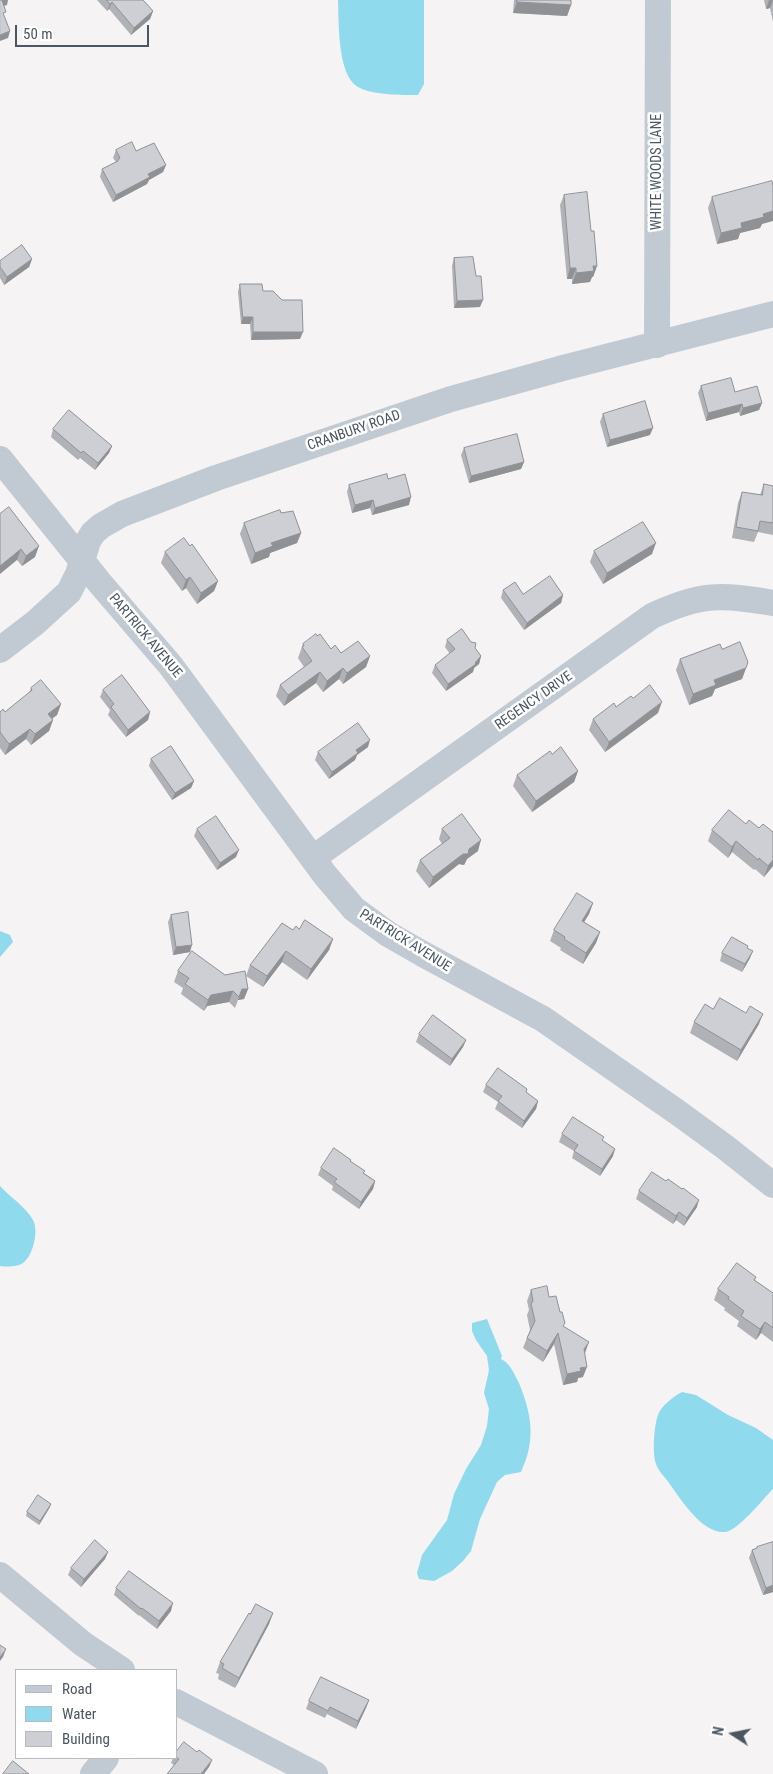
<!DOCTYPE html>
<html>
<head>
<meta charset="utf-8">
<style>
	body { margin:0 }
	#map { position:relative; width:773px; height:1774px; overflow:hidden; background:#f5f3f3; font-family:"Roboto Condensed",sans-serif }
	canvas { display:block }
	.legend { position:absolute; left:15px; top:1669px; width:162px; height:90px; box-sizing:border-box; background:#fff; border:1px solid #b7bbc0; margin:0; padding:6px 9px; list-style:none; font-size:15px; color:#4a5661 }
	.legend li { display:flex; align-items:center; gap:10px; height:25px }
	.legend b { width:25px; border:1px solid #b7bbc0 }
	.north { position:absolute; left:708px; top:1709px; width:50px; height:50px; -webkit-text-stroke:4px #fff; paint-order:stroke; rotate:281deg; font-size:14px; font-weight:700; line-height:20px; text-align:center; color:#4a5661 }
	.north::after { content:''; display:block; margin:auto; width:18px; height:22px; background:#4a5661; clip-path:polygon(50% 0,100% 100%,50% 72%,0 100%) }
	.scale { position:absolute; left:15px; top:25px; width:134px; height:22px; box-sizing:border-box; border:2px solid #4a5661; border-top:0; padding-left:6px; font-size:15px; line-height:18px; white-space:nowrap; color:#4a5661; -webkit-text-stroke:4px #fff; paint-order:stroke }
</style>
</head>
<body>
<div id="map">
<canvas width="773" height="1774"></canvas>
<ul class="legend">
<li><b style="height:6px;background:#c1cad2"></b>Road</li>
<li><b style="height:14px;background:#90daee"></b>Water</li>
<li><b style="height:14px;background:#cdcfd5"></b>Building</li>
</ul>
<div class="north">N</div>
<div class="scale">50 m</div>
</div>
<script>
const c = document.querySelector('canvas').getContext('2d');
c.lineJoin = 'round';
function paint(path, color) { c.fillStyle = color; c.fill(path, 'evenodd'); }
function strokePath(path, color, width, dash) { c.strokeStyle = color; c.lineWidth = width; c.lineCap = dash ? 'butt' : 'round'; c.setLineDash(dash || []); c.stroke(path); }
function label(font, color, halo, rows, align = 'center') {
  c.font = font + ' "Roboto Condensed",sans-serif'; c.lineWidth = 5; c.setLineDash([]); c.textBaseline = 'middle'; c.strokeStyle = halo; c.fillStyle = color; for (const [text, x, y, turn = 0] of rows) {
    c.save(); c.translate(x, y); c.rotate((+turn || 0) * Math.PI / 180); c.textAlign = isNaN(turn) ? turn : align; if (halo) c.strokeText(text, 0, 0); c.fillText(text, 0, 0); c.restore();
  }
}
const water = new Path2D(`
	M338 0H424V84L418 95C403 95 373 95 360 88 337 78 339 22 338 0Z
	M0 931 10 935 13 942 0 957Z
	M0 1186C10 1197 26 1207 33 1220 39 1231 33 1256 23 1263 17 1267 7 1267 0 1266Z
	M487 1319 502 1356 501 1359C511 1364 514 1374 519 1383 532 1415 536 1440 521 1472L505 1475 497 1482 480 1519 471 1551 463 1561 452 1571 434 1581 419 1579 417 1573 422 1555 447 1520 454 1494 466 1469 481 1445 487 1426 489 1409 484 1393 489 1370 487 1356 476 1340 472 1331V1323Z
	M682 1392 696 1395 728 1415 756 1428 773 1440V1489C763 1499 738 1531 725 1532 702 1534 680 1498 669 1483 665 1477 658 1471 656 1464 652 1453 654 1426 658 1415 661 1406 674 1396 682 1392Z`);
const minor = new Path2D(`
	M657 345 658 0
	M0 459 99 582 171 666 325 875 354 909 388 934 423 954 543 1019 677 1112 725 1147 773 1185
	M0 650 35 623 69 592 78 574 88 541 93 533 101 526 122 514 216 478 451 399 563 368 773 314
	M313 858 652 616C701 593 721 594 773 603
	M0 1575 83 1644 122 1670
	M176 1702 315 1774
	M93 1774 106 1758`);
const wall = new Path2D(`
	M97 0H143L153 11 150 19 131 35 109 9 107 11Z
	M514 0H571V5L567 16 513 13Z
	M764 0H773V22L770 8 766 9Z
	M116 150 136 151 166 165 163 172 149 180 147 184 113 202 100 177 102 169 116 162 113 158Z
	M564 195 591 231 597 266 593 277H592L590 282 572 284V279H567L560 205Z
	M712 197 762 224 760 228 740 233 738 239 717 244 708 208Z
	M454 258 476 276 480 307 454 308 452 266Z
	M32 259 29 267 4 285 0 278V261Z
	M240 284 263 291 300 339 251 340 250 324H241L238 292Z
	M701 386 735 392 762 403 759 410 740 416 739 412 706 421 698 393Z
	M603 414 650 435 607 447 600 422Z
	M53 429 112 446 109 453 95 470 80 458 78 460 51 437Z
	M464 448 524 462 521 469 469 483 461 455Z
	M388 479 409 505 372 515 370 508 352 513 347 492 349 485Z
	M764 484 773 486V535L758 532 754 542 732 538 738 503 742 492 760 495Z
	M281 513 301 533 297 543 270 553 269 557 251 564 240 534 244 523Z
	M0 514 35 557 22 566 17 560Z
	M594 551 652 554 603 584 590 562Z
	M165 552 218 581 214 591 197 604 186 588 182 591 161 563Z
	M503 590 523 594 563 595 561 603 524 630 501 598Z
	M447 640 475 648 481 656 479 664 474 668 473 672 446 691 432 673 435 665 450 654 445 647Z
	M303 644 331 649 341 653 370 656 366 667 343 684 339 679 323 692 316 683 284 706 276 696 280 685 304 667 298 658Z
	M722 649 746 668 742 679 715 689 712 696 689 705 676 670 680 659Z
	M31 688 61 704 57 715 52 718 53 720 49 731 31 745 26 739 5 755 0 748V712H5L29 693Z
	M103 690 150 712 148 720 126 737 108 715 110 710 100 697Z
	M633 698 658 713 605 752 589 730 593 719Z
	M368 747 357 755 355 760 329 779 315 760 318 752Z
	M552 754 578 771 574 782 532 812 513 786 517 775Z
	M151 759 194 781 191 788 172 800 149 766Z
	M746 824 773 832V866L764 877 755 869 754 870 732 852 728 858 708 841 712 830Z
	M197 829 236 857 217 870 194 836Z
	M442 829 478 851 467 859 464 865 459 864 429 888 416 871 420 860 442 844 439 839Z
	M593 903 589 914 584 922 600 932 596 943 583 964 560 950 561 948 550 941 554 930Z
	M171 915 190 952 173 955 168 922Z
	M299 929 333 939 329 950 307 980 282 962 263 987 246 976 250 965 293 930Z
	M747 948 750 958 742 972 720 961 722 953Z
	M178 971 225 975 248 989 244 999 238 1000 235 1008 229 1002 207 1006 204 1011 181 994 183 988 174 982Z
	M713 1009 759 1024 737 1061 690 1033 694 1022Z
	M419 1034 466 1040 463 1047 450 1066 416 1042Z
	M486 1085 527 1089 526 1092 538 1101 536 1109 522 1128 495 1109 498 1102 483 1092Z
	M562 1134 602 1141 613 1156 600 1176 572 1158 574 1151 559 1142Z
	M350 1161 364 1173 375 1181 373 1189 359 1209 332 1190 333 1186 318 1175 321 1168Z
	M639 1191 697 1207 684 1226 676 1220 673 1224 636 1199Z
	M756 1277 755 1280 773 1293V1342L761 1333 756 1340 737 1326 739 1321 724 1310 725 1308 714 1300 718 1289Z
	M531 1290 549 1297 563 1327 584 1353 583 1377 578 1378 577 1382 563 1385 554 1344 543 1362 523 1348 530 1330 527 1315 529 1310 527 1301Z
	M50 1507 39 1525 26 1516 27 1512Z
	M757 1547 773 1592 763 1595 749 1558 752 1550 756 1549Z
	M108 1552 105 1559 81 1587 68 1575 71 1568Z
	M116 1588 171 1611 157 1629 139 1615V1616L114 1595Z
	M273 1613 269 1624 235 1688 218 1679 219 1674 216 1673 220 1662Z
	M369 1700 366 1708 356 1729 327 1714 325 1718 306 1709 309 1701Z
	M197 1752 212 1760 209 1767 174 1765 171 1763 173 1758H176Z`);
const shadedWall = new Path2D(`
	M2 0H8L7 5 0 7Z
	M769 0H773L770 8 766 9Z
	M112 2 109 9 107 11 110 4Z
	M517 2 571 5 567 16 513 13Z
	M153 11 150 19 131 35 134 28Z
	M10 31 8 38 0 41V35Z
	M166 165 163 172 149 180 147 184 113 202 116 195 148 174Z
	M773 211V221L762 224 760 228 740 233 738 239 717 244 721 233 741 223 763 214Z
	M32 259 29 267 4 285 7 277Z
	M593 266H597L593 277H592L590 282 572 284 576 273Z
	M570 268H576L572 279H567Z
	M483 300 480 307 454 308 457 301Z
	M243 317H253L250 324H241Z
	M253 332H303L300 339 251 340Z
	M762 403 759 410 740 416 743 408Z
	M742 404 739 412 706 421 708 413Z
	M653 428 650 435 607 447 610 440Z
	M112 446 109 453 95 470 98 463Z
	M524 462 521 469 469 483 471 476Z
	M411 497 409 505 372 515 375 508Z
	M373 500 370 508 352 513 355 505Z
	M301 533 297 543 270 553 269 557 251 564 255 553 271 543Z
	M656 543 652 554 603 584 607 573Z
	M39 546 35 557 22 566 26 556Z
	M21 549 17 560 0 574V566Z
	M190 577 186 588 182 591 186 580Z
	M218 581 214 591 197 604 201 593Z
	M563 595 561 603 524 630 527 623Z
	M370 656 366 667 343 684 347 673Z
	M481 656 479 664 474 668 473 672 446 691 448 684Z
	M343 668 339 679 323 692 327 681Z
	M746 668 742 679 715 689 712 696 689 705 693 694 714 680Z
	M320 672 316 683 284 706 288 695Z
	M662 702 658 713 605 752 609 742Z
	M61 704 57 715 44 725 48 714Z
	M150 712 148 720 126 737 128 730Z
	M53 720 49 731 31 745 35 734Z
	M30 729 26 739 5 755 9 744Z
	M370 740 368 747 357 755 355 760 329 779 332 772 356 750Z
	M578 771 574 782 532 812 536 801Z
	M194 781 191 788 172 800 175 793Z
	M481 840 478 851 467 859 464 865 459 864 429 888 433 877Z
	M736 841 732 852 728 858 732 847Z
	M239 850 236 857 217 870 220 863Z
	M773 860V866L764 877 768 866Z
	M593 903 589 914 578 932 582 921Z
	M600 932 596 943 583 964 586 953Z
	M333 939 329 950 307 980 311 969Z
	M192 945 190 952 173 955 176 947Z
	M286 951 282 962 263 987 267 976Z
	M753 951 750 958 742 972 745 964Z
	M242 989H248L244 999 238 1000 235 1008Z
	M233 991 229 1002 207 1006 204 1011 208 1000 211 995Z
	M763 1014 759 1024 737 1061 741 1050Z
	M466 1040 463 1047 450 1066 452 1059Z
	M538 1101 536 1109 522 1128 524 1121Z
	M615 1149 613 1156 600 1176 602 1169Z
	M375 1181 373 1189 359 1209 361 1202Z
	M699 1200 697 1207 684 1226 687 1218Z
	M679 1212 676 1220 673 1224 676 1216Z
	M765 1322 761 1333 756 1340 760 1329Z
	M558 1333 554 1344 543 1362 547 1351Z
	M589 1342 585 1353 580 1360 584 1349Z
	M587 1367 583 1377 578 1378 577 1382 563 1385 567 1374 580 1368Z
	M51 1504 50 1507 39 1525 40 1521Z
	M108 1552 105 1559 81 1587 84 1579Z
	M773 1585V1592L763 1595 766 1588Z
	M173 1603 171 1611 157 1629 159 1621Z
	M273 1613 269 1624 235 1688 239 1678Z
	M6 1649 3 1657 0 1661V1657Z
	M369 1700 366 1708 356 1729 358 1721Z
	M212 1760 209 1767 204 1774H201Z`);
const building = new Path2D(`
	M0 0H3H2L6 12 3 13 10 31 0 35Z
	M107 0H143L153 11 134 28 112 2 110 4Z
	M517 0H571V5L517 2Z
	M132 142 136 151 154 143 166 165 148 174 150 177 116 195 102 169 118 161V160L120 158 116 150Z
	M772 181 773 186V211L763 214 764 217 741 223 742 228 721 233 712 197Z
	M587 192 591 231H594L597 266H593L594 271 576 273V268H570L564 195Z
	M22 245 32 259 7 277 0 267V261Z
	M473 257 476 276H481L483 300 457 301 454 258Z
	M240 284H262L263 291H273L282 300H302L303 332H253V317H243Z
	M731 378 735 392 757 386 762 403 743 408 742 404 708 413 701 386Z
	M645 401 653 428 610 440 603 414Z
	M69 410 112 446 98 463 83 451 81 453 53 429Z
	M517 434 524 462 471 476 464 448Z
	M387 474 388 479 405 474 411 497 375 508 373 500 355 505 349 485Z
	M764 484 773 486V523L760 521 758 531 736 527 742 492 762 495Z
	M9 507 39 546 26 556 21 549 0 566V514Z
	M280 510 281 513 293 511 301 533 271 543 273 546 255 553 244 523Z
	M643 522 656 543 607 573 594 551Z
	M184 538 190 546 192 544 218 581 201 593 190 577 186 580 165 552Z
	M550 576 563 595 527 623 503 590 515 582 523 594Z
	M462 629 471 642 476 643 475 648 481 656 475 663 476 664 448 684 435 665 455 649 447 640Z
	M316 634 317 636 320 634 331 649 335 645 341 653 358 641 370 656 347 673 343 668 327 681 320 672 288 695 280 685 312 661 302 647 304 646 303 644Z
	M740 642 748 662 746 668 714 680 716 685 693 694 680 659 720 644 722 649Z
	M122 675 150 712 128 730 111 707 114 704 103 690Z
	M41 680 61 704 48 714 53 720 35 734 30 729 9 744 0 732V712L3 709 5 712 32 690 31 688Z
	M650 685 662 702 609 742 593 719 614 703 616 707 631 696 633 698Z
	M358 723 370 740 356 750 358 753 332 772 318 752Z
	M171 746 194 781 175 793 151 759Z
	M561 747 578 771 536 801 517 775 550 751 552 754Z
	M729 810 746 824 749 820 759 828 763 824 773 832V860L768 866 759 858 758 860 736 841 732 847 712 830Z
	M462 814 481 840 469 849 468 854H463L433 877 420 860 450 838 442 829Z
	M216 816 239 850 220 863 197 829Z
	M577 893 593 903 582 921 600 932 586 953 564 939 565 937 554 930Z
	M188 912 192 945 176 947 171 915Z
	M305 920 333 939 311 969 286 951 267 976 250 965 282 923 293 930 296 926 299 929Z
	M732 937 748 946 747 948 753 951 745 964 722 953Z
	M192 951 225 975 245 971 248 989H242L239 997 233 991 211 995 208 1000 185 984 189 978 178 971Z
	M720 998 746 1013 750 1006 763 1014 741 1050 694 1022 705 1004 713 1009Z
	M433 1015 466 1040 452 1059 419 1034Z
	M498 1068 527 1089 526 1092 538 1101 524 1121 498 1101 502 1096 486 1085Z
	M573 1117 604 1137 602 1140 615 1149 602 1169 574 1151 578 1145 562 1134Z
	M334 1148 351 1160 350 1161 365 1171 363 1173 375 1181 361 1202 334 1182 337 1179 321 1168Z
	M652 1172 666 1181 668 1179 682 1189 683 1188 699 1200 687 1218 679 1212 676 1216 639 1191Z
	M737 1263 756 1277 754 1280 773 1293V1328L765 1322 760 1329 741 1316 744 1311 728 1299 729 1297 718 1289Z
	M547 1286 549 1297 556 1296 560 1312H562L565 1323 563 1326 589 1342 584 1349 587 1367 580 1368 581 1371 567 1374 558 1333 547 1351 527 1338 535 1321 531 1304 533 1301 531 1290Z
	M38 1495 51 1504 40 1521 27 1512Z
	M95 1540 108 1552 84 1579 71 1568Z
	M773 1542V1585L766 1588 752 1550 757 1548V1547Z
	M129 1571 173 1603 159 1621 142 1608 141 1609 116 1588Z
	M256 1604 273 1613 239 1678 222 1668 224 1664 220 1662 249 1613 250 1614Z
	M0 1645 6 1649 0 1657Z
	M321 1677 369 1700 358 1721 330 1707 328 1711 309 1701Z
	M184 1742 197 1752 199 1750 212 1760 201 1774H167L179 1759 176 1757V1752Z
	M13 1761 29 1774H3Z`);
const streetNames = [
	["WHITE WOODS LANE",657,172,-90],
	["CRANBURY ROAD",354,431,-19],
	["PARTRICK AVENUE",145,636,50],
	["REGENCY DRIVE",534,701,-35],
	["PARTRICK AVENUE",405,941,32]
];
paint(water, '#90daee');
strokePath(minor, '#c1cad2', 26);
paint(wall, '#b0b2b7');
paint(shadedWall, '#909195');
paint(building, '#cdcfd5');
strokePath(building, '#909195', 1);
label('14px', '#4a5661', '#fff', streetNames);
</script>
</body>
</html>
